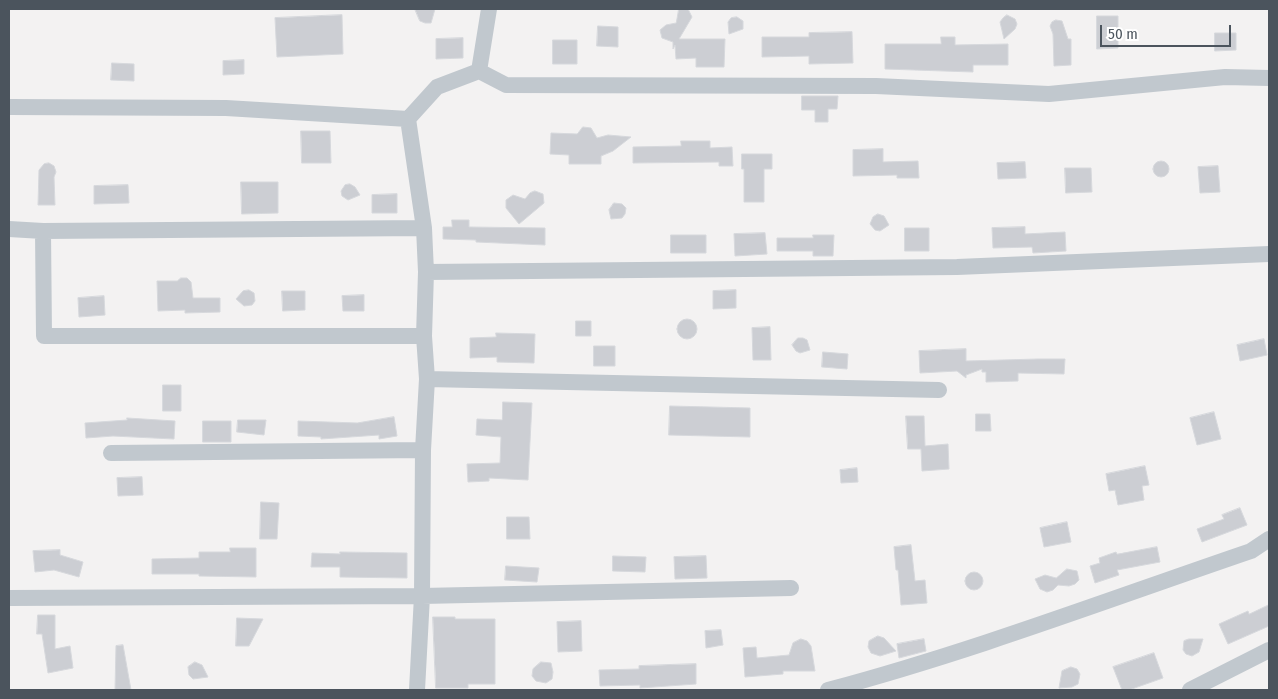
<!DOCTYPE html>
<html>
<head>
<meta charset="utf-8">
<style>
	body { margin:0 }
	#map { position:relative; width:1278px; height:699px; overflow:hidden; background:#f3f2f2; font-family:"Fira Sans Condensed",sans-serif }
	canvas { display:block }
	.frame { position:absolute; inset:0; border:10px solid #4b545d; pointer-events:none }
	.scale { position:absolute; left:1100px; top:25px; width:131px; height:22px; box-sizing:border-box; border:2px solid #4b545d; border-top:0; padding-left:6px; font-size:15px; line-height:18px; white-space:nowrap; color:#4b545d; -webkit-text-stroke:4px #fff; paint-order:stroke }
</style>
</head>
<body>
<div id="map">
<canvas width="1278" height="699"></canvas>
<div class="frame"></div>
<div class="scale">50 m</div>
</div>
<script>
const c = document.querySelector('canvas').getContext('2d');
c.lineJoin = 'round';
function paint(path, color) { c.fillStyle = color; c.fill(path, 'evenodd'); }
function strokePath(path, color, width, dash) { c.strokeStyle = color; c.lineWidth = width; c.lineCap = dash ? 'butt' : 'round'; c.setLineDash(dash || []); c.stroke(path); }
const building = new Path2D(`
	M415 9H435L431 23H425L420 21Z
	M679 9H688L692 17 679 39H725L724 67H696V58L676 59 675 45 673 49V42L662 38 660 30 666 25 676 23Z
	M342 15 343 54 277 57 275 18Z
	M1007 15 1015 19 1017 24 1015 29 1004 39 1000 22 1003 18Z
	M1097 16H1118V48L1097 49Z
	M737 17 743 21V29L729 34 728 22 731 18Z
	M1056 20 1062 21 1068 39H1071V65L1054 66 1053 34 1050 26 1052 22Z
	M598 26 618 27V47L597 46Z
	M852 32 853 63 809 64V56L762 57V37H809V33Z
	M1215 33H1236V50L1215 51Z
	M941 37H955V45L1008 44V65H973V72L885 69V44H941Z
	M463 38V58L436 59V39Z
	M553 40H577V64H553Z
	M244 60V74L223 75V61Z
	M112 63 134 64V81L111 80Z
	M802 96H838L837 109H828V122H815V110H802Z
	M583 127 591 128 597 138 608 135 631 137 613 151 601 156V164H569V155L550 154 551 133 577 134Z
	M301 131H330L331 163H302Z
	M681 141H710V148L732 147 733 166H719V162L633 163V147L681 146Z
	M883 149V162L918 161 919 178H897V175L853 176V150Z
	M742 154H772V169H764V202H744V169H742Z
	M1153 169a8 8 0 1 1 16 0a8 8 0 1 1-16 0Z
	M1025 162 1026 178 998 179 997 163Z
	M49 163 54 166 56 172 54 177 55 205H38L39 170 44 164Z
	M1218 166 1220 192 1200 193 1198 167Z
	M1065 168H1091L1092 192 1066 193Z
	M241 182H278V213L242 214Z
	M350 184 355 187 360 195 348 200 342 196 341 191 345 185Z
	M128 185 129 203 94 204V186Z
	M535 191 543 194 544 203 519 224 506 208V200L513 195 525 199 530 193Z
	M397 194V213H372V195Z
	M614 203 622 204 626 208 625 214 622 218 611 219 609 210Z
	M878 214 884 216 889 225 880 231 875 230 870 224 873 217Z
	M452 220H469V227L545 228V245L476 242V240L443 239V227H452Z
	M1025 227V234L1065 232 1066 251 1033 253 1032 247 993 248 992 228Z
	M905 228H929V251H905Z
	M765 233 767 254 735 256 734 234Z
	M671 235H706V253H671Z
	M813 235H834L833 256H813V251H777V238H813Z
	M181 278H187L191 282 193 298H220V312L185 313V310L158 311 157 281H177Z
	M249 290 254 293 255 301 252 305 244 306 236 299 243 291Z
	M736 290V308L713 309V291Z
	M282 291H305V310L283 311Z
	M364 295V311H343L342 296Z
	M104 296 105 315 79 317 78 298Z
	M677 329a10 10 0 1 1 20 0a10 10 0 1 1-20 0Z
	M576 321H591V336H576Z
	M770 327 771 360H753L752 328Z
	M496 333 535 334 534 363 497 362V357L470 358V338L496 337Z
	M798 338H803L807 340 810 350 800 353 796 351 792 345Z
	M1264 339 1267 355 1240 361 1237 345Z
	M594 346H615V366H594Z
	M966 349V361L1038 359H1065L1064 374 1018 373V381L986 382V372H982V369L966 375V378L957 371 920 373 919 351Z
	M823 352 848 354 847 369 822 367Z
	M163 385H181V411H163Z
	M503 402 532 403 528 480 489 478V481L468 482 467 464 500 463 501 437 476 435 477 419 502 420Z
	M670 406 750 408V437L669 435Z
	M1214 412 1221 439 1197 445 1190 418Z
	M976 414H990L991 431H976Z
	M906 416H924L925 446 948 444 949 469 922 471 921 449H908Z
	M394 417 397 436 379 439V435L321 439V437L298 436V421L357 423Z
	M127 418 175 421 174 439 113 436 86 438 85 423 127 420Z
	M238 420H266L264 435 237 432Z
	M203 421H231V442H203Z
	M1145 466 1149 485 1142 486 1144 500 1118 505 1115 490 1109 491 1106 474Z
	M857 468 858 482 841 483 840 470Z
	M142 477 143 495 118 496 117 478Z
	M261 502 279 503 277 539H260Z
	M1240 508 1247 525 1202 542 1197 529 1224 519 1222 515Z
	M507 517H529L530 539H507Z
	M1067 522 1071 542 1044 547 1040 528Z
	M911 545 915 581 925 580 927 603 901 605 898 570H896L894 547Z
	M1157 547 1160 562 1117 570 1119 575 1095 583 1090 566 1100 563 1099 558 1116 552 1117 554Z
	M230 548H256V577L199 576V574H152V559L199 558V552H230Z
	M60 550V555L83 562 79 577 54 570 35 572 33 551Z
	M340 552 407 553V578L340 577V567H311L312 553 340 554Z
	M613 556 646 557 645 572 613 571Z
	M706 556 707 578 675 579 674 557Z
	M506 566 539 568 537 582 505 580Z
	M1067 569 1077 571 1079 580 1075 584 1069 586 1058 585 1053 590 1047 592 1040 589 1035 579 1045 575 1056 578Z
	M965 581a9 9 0 1 1 18 0a9 9 0 1 1-18 0Z
	M1269 605V626L1228 644 1219 624 1248 611 1249 614Z
	M38 615H55V649L70 646 73 668 48 673 42 634H37Z
	M433 617H455V619H495V684H468V688H436Z
	M237 618 263 619 249 646H236Z
	M581 621 582 651 558 652 557 622Z
	M721 630 723 645 706 648 705 631Z
	M878 636 884 638 896 651 880 656 871 653 868 647 869 641Z
	M801 639 807 641 811 646 815 671H783V674L745 677 743 648 756 647 757 658 789 655 793 643Z
	M924 639 926 651 899 658 897 644Z
	M1189 639H1203L1199 652 1192 656 1186 654 1183 650 1184 641Z
	M123 645 131 690H115L116 646Z
	M1154 653 1163 678 1129 690H1122L1113 667Z
	M195 662 202 665 208 677 193 679 189 675 188 667Z
	M541 662 551 663 553 672 552 679 546 683 536 681 532 676 533 669Z
	M696 664V684L640 688V685L600 686 599 670 639 669V666Z
	M1071 667 1077 669 1080 674 1078 684 1072 687 1059 688 1062 671Z`);
const street = new Path2D(`
	M479 71 489 9
	M9 107 226 108 408 119
	M408 119 437 87 479 71 506 85 876 86 1049 94 1225 77 1269 78
	M408 119 424 228 426 272 424 336 427 379 423 450 422 596 417 690
	M9 229 43 231 424 228
	M43 231 44 336H424
	M426 272 957 267 1269 254
	M427 379 939 390
	M111 453 423 450
	M9 598 422 596 791 588
	M828 690C971 652 1110 599 1251 551L1269 539
	M1190 690 1269 650`);
paint(building, '#ccced3');
strokePath(building, '#d6d8dc', 1);
strokePath(street, '#c1c8ce', 16);
</script>
</body>
</html>
